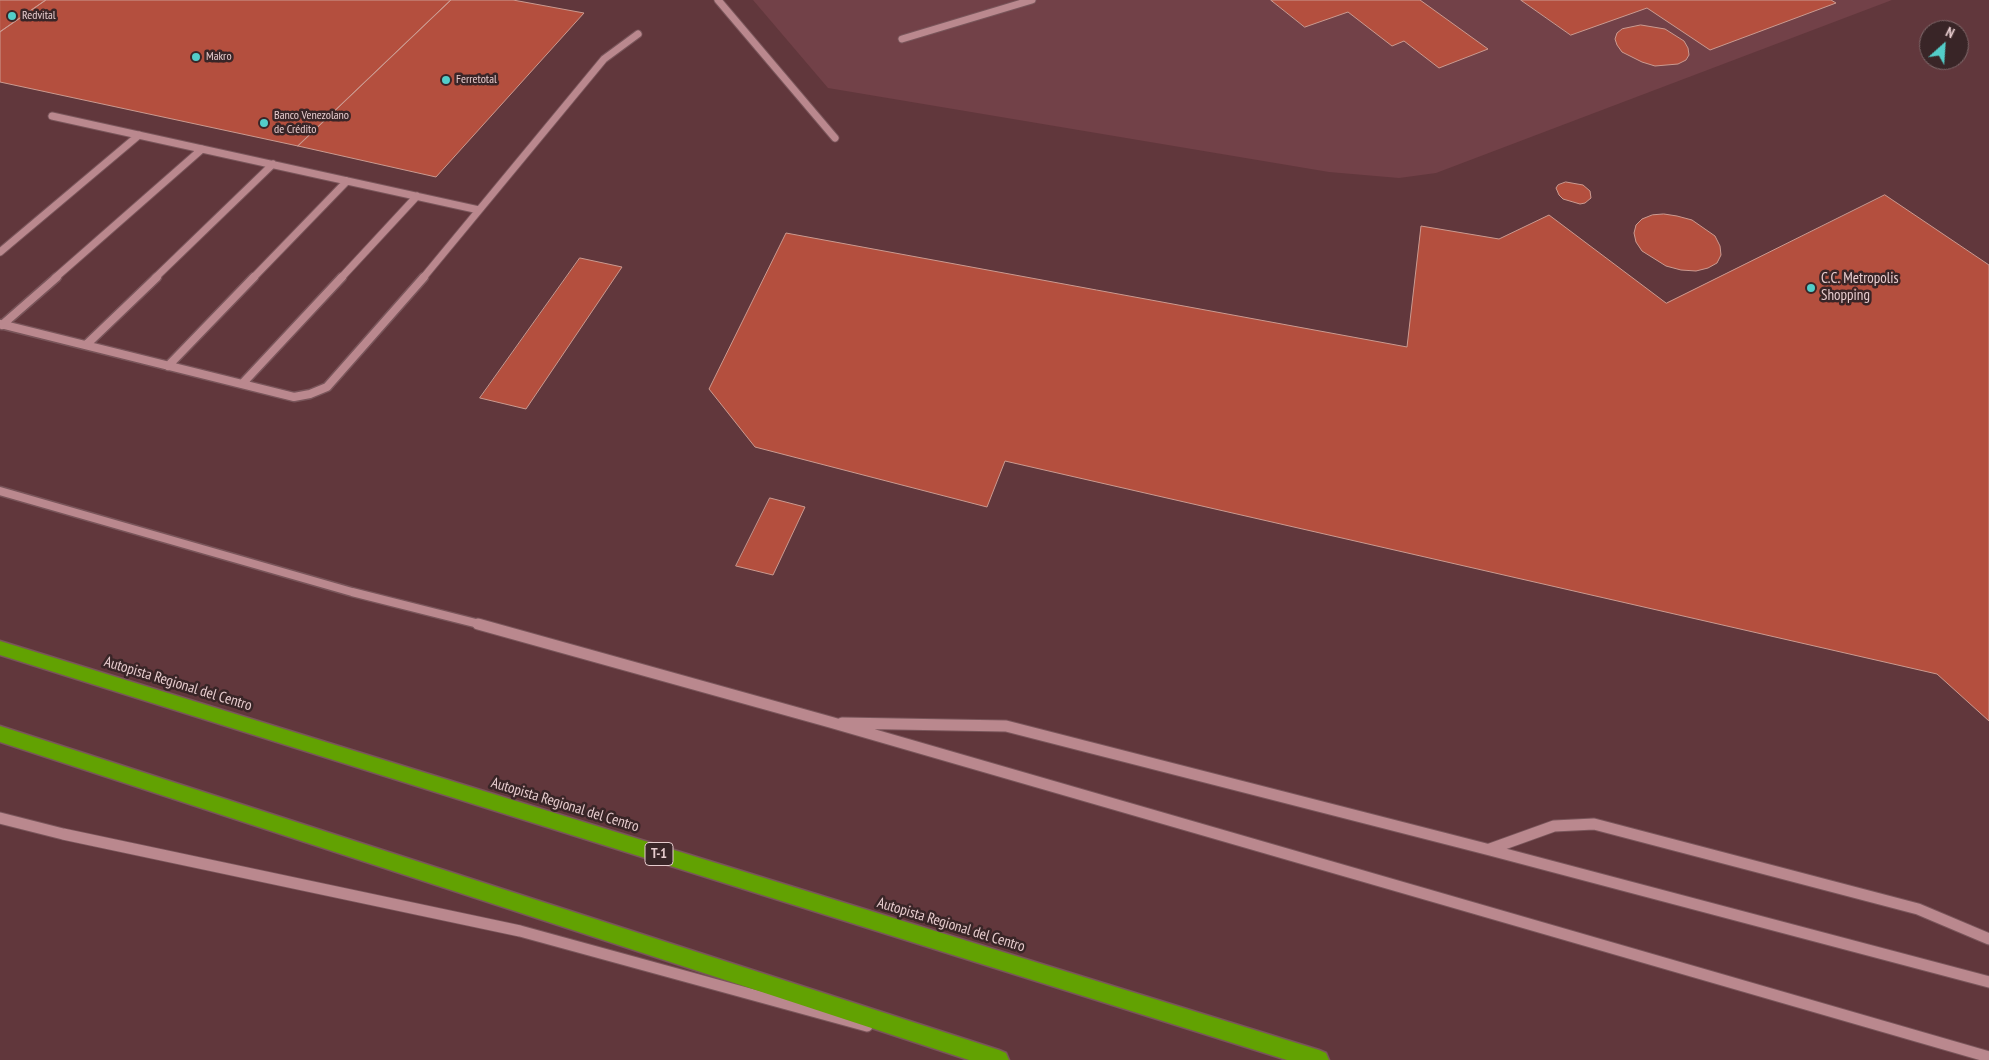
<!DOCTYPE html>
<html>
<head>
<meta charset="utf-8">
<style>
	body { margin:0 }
	#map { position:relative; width:1989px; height:1060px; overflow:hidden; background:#61373c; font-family:"PT Sans Narrow",sans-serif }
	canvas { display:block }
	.north { position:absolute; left:1919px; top:20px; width:50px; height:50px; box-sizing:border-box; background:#392527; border:1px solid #7f686a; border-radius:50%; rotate:26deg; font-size:14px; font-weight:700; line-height:20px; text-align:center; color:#e7ccce }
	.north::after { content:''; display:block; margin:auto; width:18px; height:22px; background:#53cdc9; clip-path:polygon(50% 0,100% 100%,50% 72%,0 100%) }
</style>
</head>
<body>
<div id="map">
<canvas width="1989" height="1060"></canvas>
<div class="north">N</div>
</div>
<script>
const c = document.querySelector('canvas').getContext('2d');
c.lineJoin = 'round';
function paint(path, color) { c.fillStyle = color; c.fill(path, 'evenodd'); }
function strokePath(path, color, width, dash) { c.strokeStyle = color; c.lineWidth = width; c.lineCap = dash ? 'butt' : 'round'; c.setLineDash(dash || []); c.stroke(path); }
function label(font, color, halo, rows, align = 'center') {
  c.font = font + ' "PT Sans Narrow",sans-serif'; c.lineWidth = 5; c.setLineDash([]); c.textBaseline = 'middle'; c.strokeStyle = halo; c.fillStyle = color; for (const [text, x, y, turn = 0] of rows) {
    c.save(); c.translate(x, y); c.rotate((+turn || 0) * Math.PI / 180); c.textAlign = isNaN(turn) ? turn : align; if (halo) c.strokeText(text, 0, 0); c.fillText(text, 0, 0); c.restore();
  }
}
const built = new Path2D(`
	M753 0H1892L1436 173 1399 178 1329 172 828 88Z`);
const building = new Path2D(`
	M0 0H46L0 32Z
	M46 0H451L298 146 0 82V32Z
	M451 0H513L584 13 436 177 298 146Z
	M1271 0H1420L1488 49 1439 68 1404 41 1392 46 1348 12 1305 27Z
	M1521 0H1831L1836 3 1710 50 1647 8 1571 35Z
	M1641 25 1665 29 1684 41 1688 48 1689 55 1686 60 1678 64 1655 66 1642 62 1622 52 1617 45 1615 39 1617 33 1622 29Z
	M1566 182 1583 185 1590 191 1591 198 1585 203 1580 204 1563 199 1559 195 1556 188 1558 185Z
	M1885 195 1989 265V721L1937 674 1005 461 987 507 755 447 709 389 786 233 1407 347 1421 226 1499 239 1549 215 1666 303Z
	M1664 214 1677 216 1692 220 1715 236 1720 246 1721 255 1717 263 1708 268 1696 271 1681 270 1666 266 1642 251 1636 242 1634 233 1636 225 1642 219 1652 215Z
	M580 258 622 267 526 409 480 398Z
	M770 498 805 507 773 575 736 566Z`);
const minorFar2 = new Path2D(`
	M718 0 835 138
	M902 39 1032 0
	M52 116 479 210
	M0 252 139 135
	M55 278 202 149
	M155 278 273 164
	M253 278 347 181
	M341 278 417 196
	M423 278 604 59 638 34`);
const minorFar1 = new Path2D(`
	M0 324 294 397 310 394 327 387 424 277
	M2 325 57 277
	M86 345 157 277
	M168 366 254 277
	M242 384 342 277
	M0 491 352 592 483 625`);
const minor = new Path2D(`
	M478 624 830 722 1989 1057
	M842 723 1006 726 1490 850 1989 982
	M0 818 63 834 520 931 867 1026
	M1490 849 1554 826 1594 824 1918 909 1989 939`);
const highway = new Path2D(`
	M0 641 1319 1050 1326 1053 1329 1060H1287L0 655Z
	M0 726 999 1050 1006 1053 1009 1060H969L0 742Z`);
const markers = [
	[12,16,5,"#53cdc9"],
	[196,57,5,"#53cdc9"],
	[446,80,5,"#53cdc9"],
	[264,123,5,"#53cdc9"],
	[1811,288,5,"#53cdc9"]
];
const farPoinames = [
	["Redvital",22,16],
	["Makro",206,57],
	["Ferretotal",456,80],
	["Banco Venezolano",274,116],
	["de Crédito",274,130]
];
const shields = [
	[659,854,28]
];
const shieldNames = [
	["T-1",659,854]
];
const poiNames = [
	["C.C. Metropolis",1821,279],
	["Shopping",1821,296]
];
const streetNames = [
	["Autopista Regional del Centro",178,684,17],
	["Autopista Regional del Centro",565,805,17],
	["Autopista Regional del Centro",951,925,17]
];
paint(built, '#724148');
paint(building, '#b44f3e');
strokePath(building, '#cb9a90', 1);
strokePath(minorFar2, '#79555a', 9);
strokePath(minorFar1, '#79555a', 11);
strokePath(minor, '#79555a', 13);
strokePath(highway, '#79555a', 3);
strokePath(minorFar2, '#ba888e', 7);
strokePath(minorFar1, '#ba888e', 8);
strokePath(minor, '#ba888e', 11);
paint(highway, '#62a202');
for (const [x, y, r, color] of markers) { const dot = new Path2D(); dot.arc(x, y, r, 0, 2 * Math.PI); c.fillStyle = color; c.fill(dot); strokePath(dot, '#392527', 2); }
label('12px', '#e7ccce', '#392527', farPoinames, 'left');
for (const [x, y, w] of shields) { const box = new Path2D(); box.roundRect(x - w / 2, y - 11.5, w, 23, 4); c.fillStyle = '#392527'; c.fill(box); strokePath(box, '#e7ccce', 1); }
label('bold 14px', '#e7ccce', null, shieldNames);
label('15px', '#e7ccce', '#392527', poiNames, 'left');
label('15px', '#e7ccce', '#392527', streetNames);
</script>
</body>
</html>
